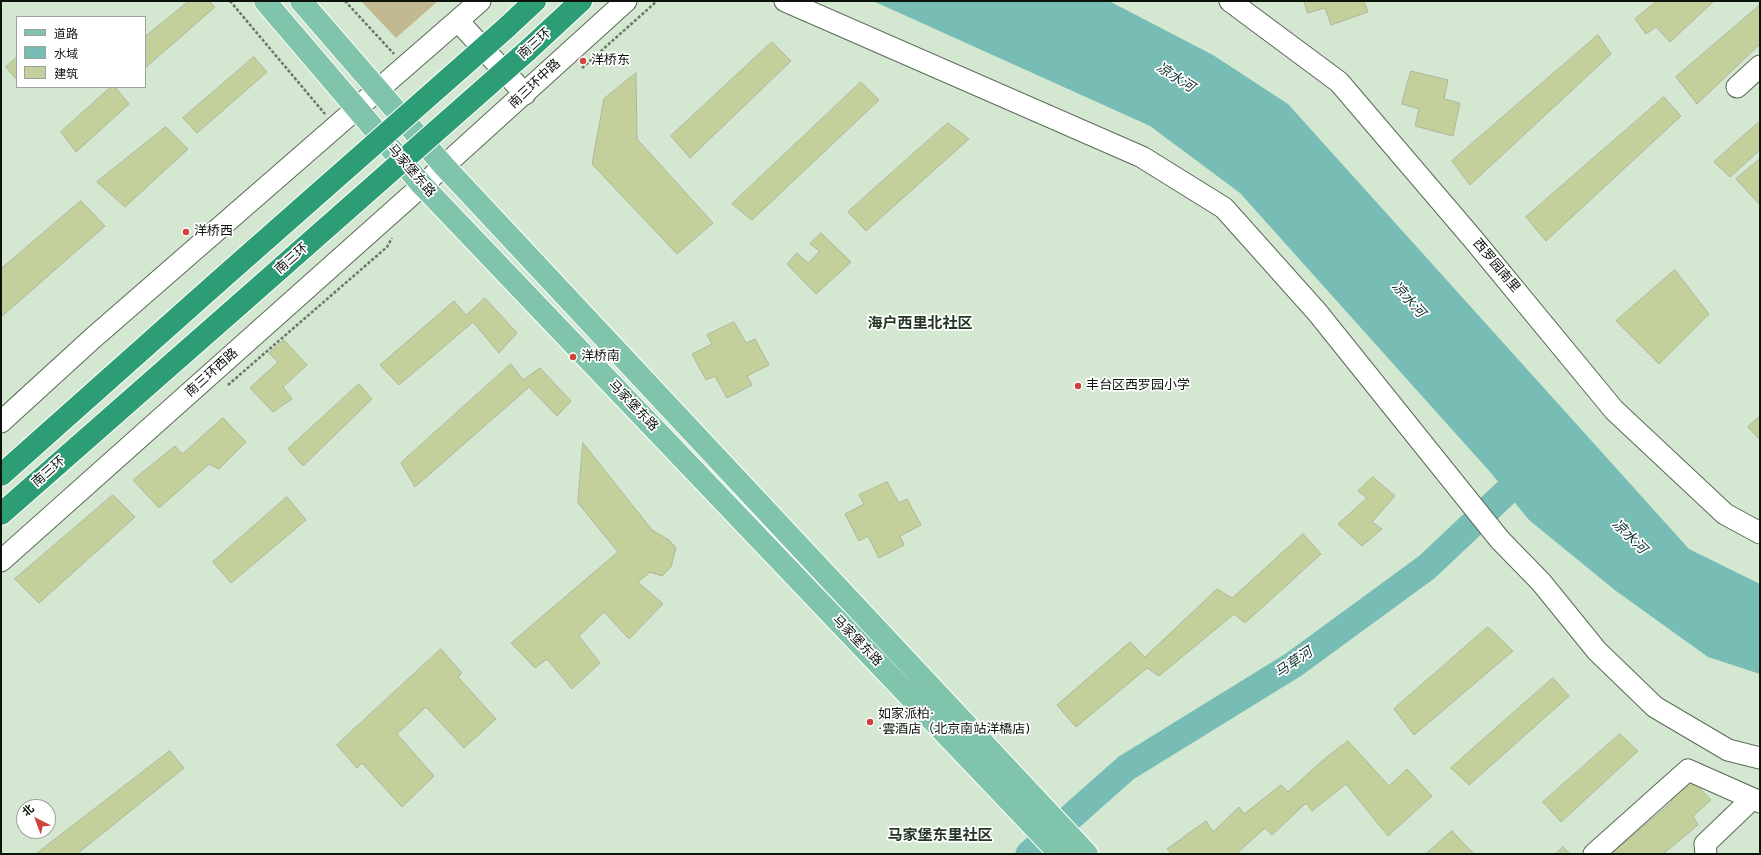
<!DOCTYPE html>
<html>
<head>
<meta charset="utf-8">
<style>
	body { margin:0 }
	#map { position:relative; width:1761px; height:855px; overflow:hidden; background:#d4e8d1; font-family:"DejaVu Sans","Noto Sans SC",sans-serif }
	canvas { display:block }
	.frame { position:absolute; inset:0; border:2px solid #0c130b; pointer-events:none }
	.legend { position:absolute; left:16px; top:16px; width:130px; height:72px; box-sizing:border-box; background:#fff; border:1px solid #9ea19d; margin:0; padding:5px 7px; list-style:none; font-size:12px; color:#0c130b }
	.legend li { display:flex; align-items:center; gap:8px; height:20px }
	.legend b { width:20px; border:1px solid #9ea19d }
	.north { position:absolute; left:16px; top:799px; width:40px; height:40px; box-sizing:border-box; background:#fff; border:1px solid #9ea19d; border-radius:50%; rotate:318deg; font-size:11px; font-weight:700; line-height:16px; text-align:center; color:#0c130b }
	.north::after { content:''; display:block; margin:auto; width:14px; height:18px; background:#d0423b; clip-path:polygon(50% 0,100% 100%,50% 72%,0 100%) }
</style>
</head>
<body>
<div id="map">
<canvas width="1761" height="855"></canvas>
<div class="frame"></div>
<ul class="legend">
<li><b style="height:5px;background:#80c4ac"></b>道路</li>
<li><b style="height:11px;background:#77bdb6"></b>水域</li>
<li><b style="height:11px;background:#c3d09b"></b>建筑</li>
</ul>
<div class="north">北</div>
</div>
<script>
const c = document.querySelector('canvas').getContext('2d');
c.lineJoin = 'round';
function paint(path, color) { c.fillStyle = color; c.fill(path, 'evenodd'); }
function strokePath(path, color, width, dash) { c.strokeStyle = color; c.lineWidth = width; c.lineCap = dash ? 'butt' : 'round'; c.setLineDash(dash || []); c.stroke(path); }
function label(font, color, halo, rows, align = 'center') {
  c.font = font + ' "DejaVu Sans","Noto Sans SC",sans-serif'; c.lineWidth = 3.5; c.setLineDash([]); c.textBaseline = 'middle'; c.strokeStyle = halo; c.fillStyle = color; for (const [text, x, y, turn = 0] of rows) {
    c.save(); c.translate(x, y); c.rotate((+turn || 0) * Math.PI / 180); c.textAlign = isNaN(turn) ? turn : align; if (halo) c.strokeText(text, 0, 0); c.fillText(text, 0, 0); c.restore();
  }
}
const green = new Path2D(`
	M361 1H438L396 38Z`);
const water = new Path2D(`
	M873 1H1109L1213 55 1288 104 1689 549 1760 584V674L1708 657 1616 591 1529 520 1491 473 1240 193 1150 126Z`);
const river = new Path2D(`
	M1029 854 1126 768 1293 665 1427 567 1533 467`);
const building = new Path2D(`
	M189 1H209L215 7 145 68V37Z
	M1304 1H1364L1368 12 1331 25 1325 8 1308 13Z
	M1657 1H1714L1670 42 1656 27 1646 34 1635 19Z
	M1760 5V44L1697 104 1676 77Z
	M1598 35 1611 54 1470 185 1452 161Z
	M772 42 791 61 690 158 671 136Z
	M17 57V80L6 67Z
	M254 57 267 72 197 133 183 118Z
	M1411 71 1448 80 1444 99 1460 103 1453 136 1415 126 1419 109 1402 104Z
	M636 73 637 139 713 223 677 254 592 164 604 99Z
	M861 82 879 100 752 220 732 204Z
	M111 87H115L129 104 76 152 61 132Z
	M1664 97 1681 116 1546 241 1526 217Z
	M948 123 969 139 866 231 848 212Z
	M1758 123 1760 125V150L1730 177 1714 162Z
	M166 127 188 149 125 207 97 182Z
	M1760 159V205L1736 179Z
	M81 201 105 226 1 317V269Z
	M821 233 851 262 816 294 787 264 797 253 808 263 820 251 810 244Z
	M1675 270 1709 314 1659 364 1616 321Z
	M485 298 517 333 499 353 473 322 399 385 380 365 454 301 466 315Z
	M734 322 746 343 755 339 769 365 747 376 752 385 727 398 715 376 706 380 692 354 712 344 707 335Z
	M284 340 307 365 283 387 292 399 273 412 250 388 278 362 269 353Z
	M511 364 523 380 540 368 571 401 557 416 529 387 415 487 401 463Z
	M359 384 372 399 303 466 288 449Z
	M1760 416V440L1748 427Z
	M223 418 246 442 219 469 209 464 159 508 133 480 175 446 182 454Z
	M583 443 652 530 669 540 676 548 671 567 662 576 650 572 638 582 663 604 629 639 604 612 579 636 600 663 572 689 547 659 535 668 511 643 618 552 578 503Z
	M1373 477 1395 496 1372 522 1382 529 1362 546 1338 524 1367 498 1358 491Z
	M887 482 899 503 907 499 921 525 900 536 904 545 879 558 868 536 859 541 845 514 864 504 859 495Z
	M113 495 135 517 39 603 15 579Z
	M287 497 306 520 231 583 213 562Z
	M1303 534 1321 554 1245 623 1234 614 1159 676 1147 668 1076 727 1057 705 1130 642 1145 657 1217 589 1232 598Z
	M1488 627 1513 651 1414 735 1394 709Z
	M441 649 462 673 458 677 496 719 464 748 426 707 397 734 434 776 402 807 362 763 357 768 337 745Z
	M1553 678 1569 696 1469 785 1451 768Z
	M1620 734 1638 751 1561 822 1543 802Z
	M1348 741 1389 786 1407 769 1432 796 1388 836 1346 784 1312 811 1306 803 1272 835 1265 828 1236 854H1172L1167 849 1206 821 1213 832 1239 807 1244 814 1281 785 1288 792 1322 761Z
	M170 751 184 768 77 854H36Z
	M1689 777 1711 800 1693 816 1698 825 1663 854H1611L1672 802 1668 795Z
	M1452 831 1474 854H1426Z
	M1563 847 1570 854H1556Z`);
const path = new Path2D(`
	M230 1 325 114
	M345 1 394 54
	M582 68 657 1
	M228 385 387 247 392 238`);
const minor = new Path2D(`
	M785 1 1142 157 1224 208 1317 312 1500 540 1541 582 1597 651 1655 707 1728 750 1760 758
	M1230 1 1339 82 1473 239 1614 410 1725 514 1760 533
	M458 21 525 94
	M1737 87 1760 66
	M1 422 93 338 480 1
	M1 561 444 166 626 1
	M1594 854 1688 770 1760 802
	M1706 854 1705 844 1752 799`);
const major = new Path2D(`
	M265 1 422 185 1060 854
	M301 1 444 166 1087 854`);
const highway = new Path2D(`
	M506 28 535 1
	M527 51 581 1
	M1 475 219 281
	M1 514 240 304`);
const highwayBridge = new Path2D(`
	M219 281 506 28
	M240 304 527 51`);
const markers = [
	[583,61,4,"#d0423b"],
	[186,232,4,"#d0423b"],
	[573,357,4,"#d0423b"],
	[1078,386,4,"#d0423b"],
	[870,722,4,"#d0423b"]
];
const streetNames = [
	["南三环",535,44,-42],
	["南三环中路",535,84,-43],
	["马家堡东路",411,171,49],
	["南三环",292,259,-41],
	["西罗园南里",1496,266,50],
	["南三环西路",212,373,-42],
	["马家堡东路",633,406,46],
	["南三环",49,472,-41],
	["马家堡东路",857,641,46]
];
const poiNames = [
	["洋桥东",591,61],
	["洋桥西",194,232],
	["洋桥南",581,357],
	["丰台区西罗园小学",1086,386],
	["如家派柏·",878,715],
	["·雲酒店（北京南站洋橋店)",878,730]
];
const waterNames = [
	["凉水河",1175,78,33],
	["凉水河",1408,300,48],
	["凉水河",1629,537,45],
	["马草河",1294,663,-34]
];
const quarterNames = [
	["海户西里北社区",920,324],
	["马家堡东里社区",940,836]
];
paint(green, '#c2b993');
paint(water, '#77bdb6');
strokePath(river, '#77bdb6', 27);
paint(building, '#c3d09b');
strokePath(building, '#aeb59a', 1);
strokePath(minor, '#596b56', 23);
strokePath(major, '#fff', 24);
strokePath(highway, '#fff', 24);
strokePath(path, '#697667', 2.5, [3, 2]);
strokePath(minor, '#fff', 21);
strokePath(major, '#80c4ac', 22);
strokePath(highway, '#2c9d75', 22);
strokePath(highwayBridge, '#fff', 24, []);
strokePath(highwayBridge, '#2c9d75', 22);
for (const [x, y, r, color] of markers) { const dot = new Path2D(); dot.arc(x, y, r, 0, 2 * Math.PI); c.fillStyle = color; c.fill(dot); strokePath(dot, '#fff', 1.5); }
label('13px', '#0c130b', '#fff', streetNames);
label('13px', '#0c130b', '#fff', poiNames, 'left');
label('italic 14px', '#103431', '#fff', waterNames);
label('bold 15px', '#263624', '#fff', quarterNames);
</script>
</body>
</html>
